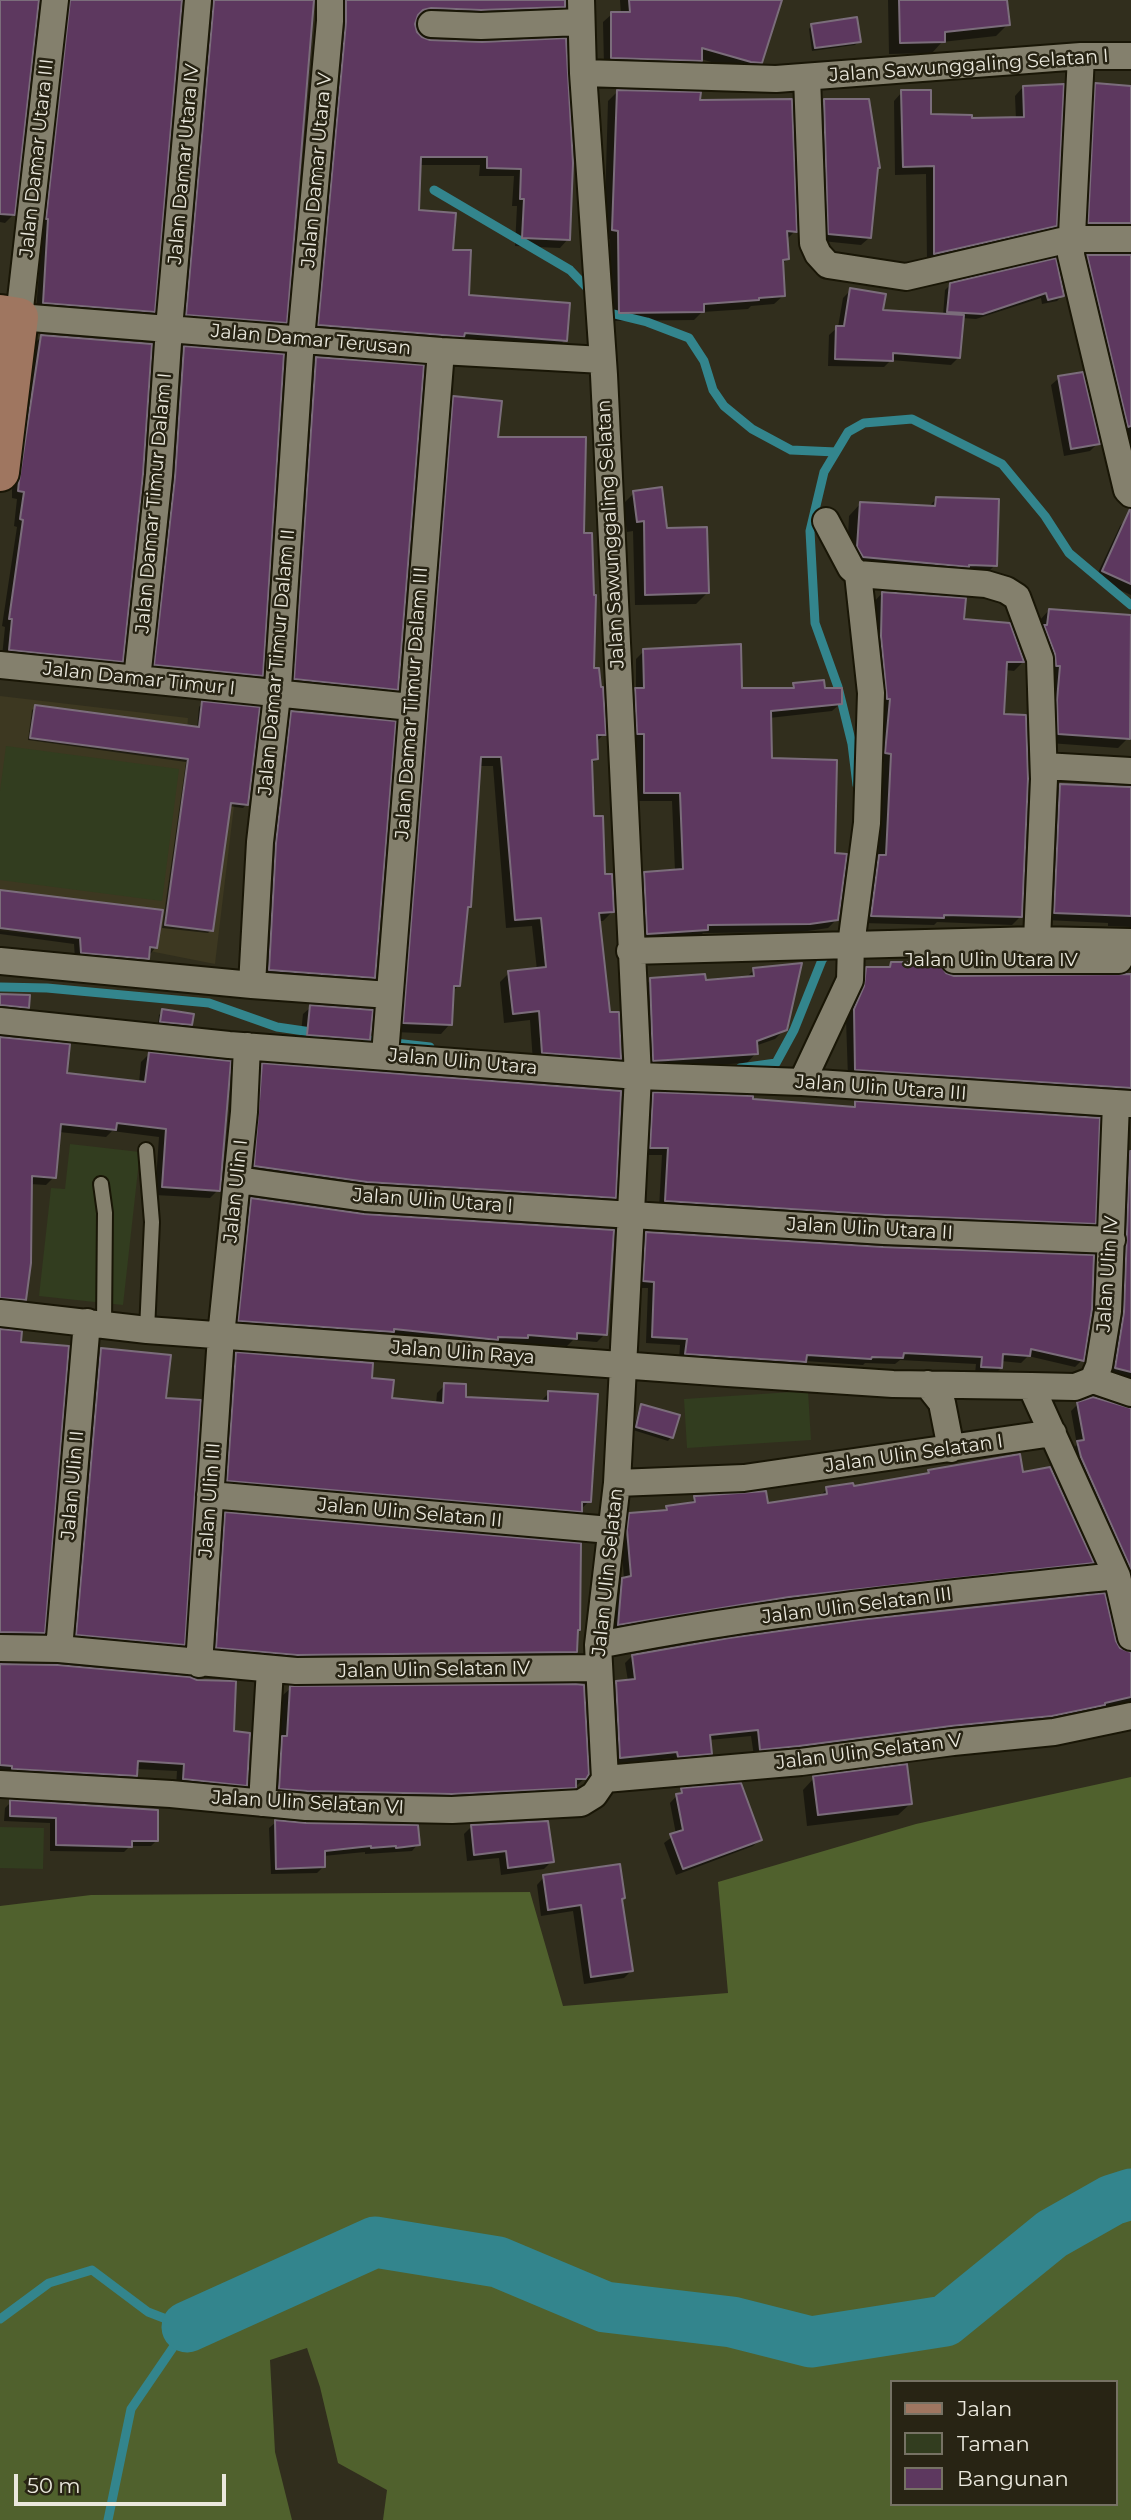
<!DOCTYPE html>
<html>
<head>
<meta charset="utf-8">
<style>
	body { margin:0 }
	#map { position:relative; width:1131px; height:2520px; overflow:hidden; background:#312e1d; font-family:Montserrat,sans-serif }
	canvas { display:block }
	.legend { position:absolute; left:890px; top:2380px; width:228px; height:126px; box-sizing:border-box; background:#282414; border:2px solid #767264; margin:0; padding:9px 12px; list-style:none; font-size:21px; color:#eae8dd }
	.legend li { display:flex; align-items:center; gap:14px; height:35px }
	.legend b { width:35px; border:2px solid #767264 }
	.scale { position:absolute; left:14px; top:2474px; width:212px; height:32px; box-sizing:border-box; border:4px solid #eae8dd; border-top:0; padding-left:9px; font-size:21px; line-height:24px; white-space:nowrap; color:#eae8dd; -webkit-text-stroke:5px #282414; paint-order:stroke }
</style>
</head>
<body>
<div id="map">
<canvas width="1131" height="2520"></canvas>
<ul class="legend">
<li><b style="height:9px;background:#9f7660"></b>Jalan</li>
<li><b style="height:19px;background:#323d1f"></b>Taman</li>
<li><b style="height:19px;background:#5d385f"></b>Bangunan</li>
</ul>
<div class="scale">50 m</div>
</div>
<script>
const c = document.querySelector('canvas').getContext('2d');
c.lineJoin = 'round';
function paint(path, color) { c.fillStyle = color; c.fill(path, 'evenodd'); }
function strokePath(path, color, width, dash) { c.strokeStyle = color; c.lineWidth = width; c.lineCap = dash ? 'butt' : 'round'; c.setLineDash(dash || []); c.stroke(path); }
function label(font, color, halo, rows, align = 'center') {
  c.font = font + ' Montserrat,sans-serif'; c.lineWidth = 5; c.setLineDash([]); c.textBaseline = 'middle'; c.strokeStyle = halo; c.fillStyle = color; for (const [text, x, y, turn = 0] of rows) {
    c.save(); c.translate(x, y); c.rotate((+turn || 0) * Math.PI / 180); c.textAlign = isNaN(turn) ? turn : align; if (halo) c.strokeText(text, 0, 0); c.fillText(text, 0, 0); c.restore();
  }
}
const built = new Path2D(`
	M0 696 188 718 185 756 239 764 215 964 109 943 0 931Z`);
const green = new Path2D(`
	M6 746 179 769 162 901 0 880V791Z
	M70 1144 140 1152 123 1305 39 1296 51 1188 65 1189Z
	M808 1391 811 1440 687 1448 684 1399Z
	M0 1827 44 1828 43 1869 0 1868Z`);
const forest = new Path2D(`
	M1131 1777V2520H383L387 2490 338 2463 320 2387 307 2348 270 2360 275 2452 292 2520H0V1906L91 1895 530 1892 563 2006 728 1993 718 1882 916 1824ZM891 2382H1115V2504H891Z`);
const shadow = new Path2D(`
	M0 0H37L13 215 5 223 0 222Z
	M60 0H180L153 311 145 319 36 311Z
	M203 0H313L285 322 277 330 179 322Z
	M335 0H565L564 6 556 14 422 16 416 17 414 24 416 33 421 38 430 41 482 43 568 239 560 248 515 246 517 206H512L514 176H479L480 165H419L417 212 452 251 467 296 565 340 557 348 311 333Z
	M620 0H751L761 62 752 71H742L701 59 691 69 604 66 603 22 612 14H621Z
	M888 0H1005L1008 24 996 36 942 42 932 53 889 54Z
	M812 25 859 41 855 45 812 51 809 29Z
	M1096 85 1131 88V234L1082 230 1089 93Z
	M1023 87 1055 225 1046 234 927 262 926 174 895 175 894 101 902 92 930 116 970 120 1016 119 1015 96Z
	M617 92 699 102 795 231 786 240 787 259 782 265 784 295 774 304 751 306 748 309 702 312 694 320 611 321 610 239H604L608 101Z
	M824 101 876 170 869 238 861 245 822 241 817 108Z
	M1131 255V475L1080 264 1088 256Z
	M1054 261 1063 295 1057 301 1042 304 1041 298 976 319 962 318 959 357 951 365 891 360 884 367 828 366 829 335 838 327 843 298 851 290 881 311 943 316 945 290 950 285Z
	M42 336 121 661 114 669 2 657 5 627 2 626 17 527 14 526 17 499 12 498V490L34 344Z
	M184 348 261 675 254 683 148 672 177 355Z
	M316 359 397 689 388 697 287 687 308 367Z
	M1059 378 1098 443 1090 451 1064 456 1051 385Z
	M454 398 496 439 583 535 592 670 604 734 595 743 597 759 590 765 593 818 612 912 603 921H598L609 1014 620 1058 610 1068 533 1062 530 1020 504 1023 500 982 509 973 537 970 532 926 506 928 493 766H479L469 907 466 910 459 985 452 992 450 1024 441 1034 395 1032 444 407Z
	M634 493 666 530 707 593 696 604 635 605 633 531 627 532 623 504Z
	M936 499 995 565 983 577 957 576 847 559 849 516 860 504 928 508Z
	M1127 518 1131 520V595L1095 579 1120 526Z
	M882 593 962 621 1008 624 1022 663 1014 671 1005 670 1002 716 1020 917 1012 925 937 922 934 925 863 923 871 865 878 858 884 762 877 761 874 602Z
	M1049 610 1131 617V739H1127L1118 748 1049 743 1039 633 1040 620Z
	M644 651 740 690H789L794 685 823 689 841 703 832 711 769 718 770 760 833 855 837 919 828 928 801 932 703 933 698 938 639 942 636 882 645 873 675 871 672 801H636V742H630L627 698 636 689V659Z
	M202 703 247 804 243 808 228 806 211 930 208 933 162 928 186 762 28 740 32 710 36 707 197 729 199 707Z
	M292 712 374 977 366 985 262 977 269 852 284 720Z
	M1060 786 1131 788V927L1108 926V923L1046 920 1052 794Z
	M0 892 156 947 141 965 75 959 74 944 0 934Z
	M891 964 954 977 1131 976V1100L848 1078 846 1019 858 977 867 969H886Z
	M754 970 785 1029 775 1039 755 1046 756 1053 747 1063 644 1069 641 989 651 980 704 982 746 978Z
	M1 999 28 1007 24 1011 0 1008Z
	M311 1007 369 1039 361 1047 300 1042 303 1014Z
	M163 1011 190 1024 187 1028 158 1025 159 1015Z
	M0 1037 68 1046 65 1074 139 1083 141 1062 149 1054 218 1190 210 1198 155 1195 159 1137 112 1131 106 1137 59 1132 54 1177 46 1185 30 1184 25 1299 17 1307 0 1306Z
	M263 1065 614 1197 607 1205 358 1189 247 1174 255 1073Z
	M654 1094 851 1108 856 1103 1094 1223 1087 1230 659 1208 662 1155H644L647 1101Z
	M1131 1153V1381L1107 1376 1122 1161Z
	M252 1200 605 1334 597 1342 573 1340 567 1346 232 1328 244 1207Z
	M646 1233 1082 1360 1075 1367 1028 1356 1021 1363 1001 1361V1368L994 1375 975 1374 976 1364 900 1360 895 1364 865 1363 863 1365 805 1361 797 1369 679 1360 680 1345 646 1343 648 1288H637L639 1240Z
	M0 1329 43 1632 35 1640 0 1641Z
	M101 1350 165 1399 183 1644 175 1651 69 1642 94 1357Z
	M236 1354 370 1380 391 1400 436 1404 437 1393 445 1385 464 1399 541 1401 549 1393 589 1501 572 1519 220 1488 228 1362Z
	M1078 1404 1131 1432V1602L1071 1450 1077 1445 1071 1411Z
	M642 1406 671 1437 668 1441 633 1430 639 1409Z
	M929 1471 1021 1474 1092 1562 1085 1569 612 1631 615 1587 624 1579 621 1538 623 1522 630 1514 663 1512 667 1507 688 1505 695 1498 766 1505 819 1497 827 1489 852 1488 925 1475Z
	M226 1514 576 1631 575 1652 568 1659 288 1662 209 1654 218 1521Z
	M1118 1648 1131 1653V1702L1043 1723 754 1756 751 1736 709 1740 710 1753 703 1760 671 1763V1758L613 1764 609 1690 616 1683 628 1681 625 1663 632 1656Z
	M0 1665 233 1733 246 1785 238 1793 176 1787 177 1771 136 1769 135 1775 127 1783 0 1776Z
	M291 1688 585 1778 567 1794 443 1801 272 1795 275 1745 280 1740 283 1695Z
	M814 1778 910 1804 898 1815 807 1826 803 1790Z
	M682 1790 760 1839 753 1846 676 1875 664 1843 676 1834 670 1803Z
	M11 1802 157 1840 151 1846H130L124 1852 50 1851V1823L4 1821 5 1808Z
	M276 1822 418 1844 412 1851 365 1854V1852L323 1856 324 1866 317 1873 271 1874 269 1828Z
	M472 1826 552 1861 544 1869 501 1875 499 1858 467 1861 464 1834Z
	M544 1877 621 1900 631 1971 624 1978 584 1984 573 1911 541 1916 537 1885Z`);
const stream = new Path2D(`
	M434 190 570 270 593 294
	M605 307 610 313 647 322 689 338 704 361 713 390 724 406 752 429 791 450 836 452
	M857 785 852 744 838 687 815 623 810 531 824 472 848 432 864 423 912 419 1002 464 1045 516 1069 553 1131 605
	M0 987 47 988 209 1003 277 1027 318 1033
	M350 1038 430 1047
	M740 1068 776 1063 794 1030 822 960 829 951
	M0 2319 49 2283 92 2270 148 2312 187 2327 131 2409 108 2520`);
const river = new Path2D(`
	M187 2327 375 2242 498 2262 605 2307 732 2322 811 2342 945 2321 1052 2234 1112 2200 1131 2194`);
const building = new Path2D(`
	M0 0H39L15 215 0 214Z
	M70 0H182L155 312 43 303 48 219H46Z
	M214 0H314L287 323 186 315Z
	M346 0H565V7L481 10 431 8 423 10 418 15 415 24 417 32 422 37 430 40 482 42 566 38 573 163 570 240 522 238 524 199H520L521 169 487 168V157H421L419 210 456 213 453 250H471L469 295 570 303 567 341 465 333 464 337 442 335 318 325 346 22Z
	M629 0H782L762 63 751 62 702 48V61L611 58V12H630Z
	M899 0H1007L1010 25 945 32V42L900 43Z
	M857 17 861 42 815 48 811 24Z
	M1095 83 1131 86V223H1088Z
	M1064 84 1057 226 934 254V166L903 167 901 90H931V114L972 115V118L1024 117 1023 86Z
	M617 90 701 92 700 100 792 99 797 232 787 231 789 259 783 260 785 296 759 298V300L704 304V312L619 313 618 231 612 230Z
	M824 99H869L880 168H878L871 238 828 234Z
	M1087 255H1131V426L1128 427Z
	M1056 258 1064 296 1048 300 1046 293 983 314 947 312 950 283Z
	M850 288 886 294 883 310 964 315 960 358 893 353V361L835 359 836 326H844Z
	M41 335 152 344 143 474 123 662 9 650 12 619H9L23 520 20 519 24 492 18 491 19 481Z
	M184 346 284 354 263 676 154 665 175 477Z
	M316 357 424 365 398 690 294 679Z
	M1083 372 1100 444 1071 449 1058 376Z
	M453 396 502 401 498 437H586L584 533H592L594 595H596L594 668H599L601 687H603L606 735H597L598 759 592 760 594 816H603L605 874H612L614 912 599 913 610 1012H619L621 1059 542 1053 539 1011 513 1014 508 971 546 967 541 918 515 920 501 757H481L471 907H468L460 986H454L452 1025 403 1023Z
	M662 487 667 528 707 527 709 593 645 595 644 521 637 522 633 491Z
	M936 497 999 499 997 566 969 565V567L863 557 857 547 860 502 935 506Z
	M1130 509H1131V584L1102 571Z
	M882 592 966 598 964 619 1010 623 1024 662H1007L1004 714 1026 715 1028 779 1022 917 944 915V918L871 916 879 855H886L891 754 885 753 890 699H887L881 636Z
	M1049 609 1131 615 1130 739 1058 734 1057 700 1060 666H1056L1055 654 1044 625H1047Z
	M741 644 742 688H794L793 683 824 680 825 688H842V704L771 711 772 758 837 760 835 853 847 854 838 920 810 924 708 925V930L647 934 644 872 683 869 680 793H644V734H637L635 688H644L643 649Z
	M202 701 260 707 248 805 231 803 213 931 165 925 188 759 30 738 35 705 199 727Z
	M291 711 396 721 375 978 269 970 276 843Z
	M1060 784 1131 787V916L1054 913Z
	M0 890 163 910 157 948 150 947 149 959 81 953 80 938 0 928Z
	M891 962H939L946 973 954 976 1131 974V1088L855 1070 854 1009 864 986 866 967H890Z
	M802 963 787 1030 757 1041 758 1054 653 1061 650 978 705 974 706 980 754 976 753 968Z
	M0 994 30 995 29 1008 0 1005Z
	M310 1005 373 1010 370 1040 307 1035Z
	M162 1009 194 1014 192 1025 160 1022Z
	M0 1037 70 1044 67 1073 145 1082 149 1052 231 1061 220 1191 162 1187 166 1129 117 1123 116 1130 61 1124 56 1178 32 1176 31 1263 26 1300 0 1298Z
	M262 1063 621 1091 616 1198 367 1182 254 1166Z
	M653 1092 753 1096V1099L855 1107V1101L1100 1118 1096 1224 885 1215 665 1201 668 1148H650Z
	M1130 1151H1131V1372L1115 1368 1124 1312Z
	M251 1198 364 1214 614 1230 607 1335 577 1333V1339L528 1335V1338L498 1337V1340L394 1329V1332L238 1321Z
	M646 1232 883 1247 1094 1255 1092 1309 1084 1361 1031 1349 1030 1356 1003 1354 1002 1368 981 1367 982 1357 904 1353 903 1358 872 1357 871 1359 807 1355 806 1362 685 1354 687 1339 652 1337 654 1282 643 1281Z
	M0 1329 22 1331 21 1342 69 1346 45 1633 0 1632Z
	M101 1348 171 1355 166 1398 201 1400 185 1645 76 1635Z
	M236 1352 373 1363 372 1378 394 1380 392 1398 443 1403 444 1383 466 1384V1397L548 1401V1391L598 1394 591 1502H582V1512L227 1481Z
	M1093 1397 1131 1408V1569L1081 1457 1077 1441 1084 1440 1077 1402Z
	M641 1404 680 1415 673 1438 636 1427Z
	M1020 1454 1023 1472 1050 1467 1094 1563 789 1597 618 1625 622 1578 631 1576 627 1530 629 1513 667 1510 666 1506 695 1502 694 1496H696L766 1491 768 1503 827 1494 826 1487 853 1483 854 1486 929 1473 928 1470Z
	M225 1512 581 1543 580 1630H578L577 1652 297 1655 216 1648Z
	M1105 1593 1116 1641 1120 1648 1131 1652V1697L1105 1703V1705L1052 1716 951 1726 799 1746 760 1750 758 1730 710 1735 712 1754 678 1757 677 1752 620 1758 616 1681 635 1679 632 1655 729 1638 858 1620Z
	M0 1664 58 1665 190 1677 197 1680 236 1681 234 1731 250 1733 247 1786 183 1779 184 1764 138 1761 137 1776 12 1769V1766L0 1765Z
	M576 1684 584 1685 589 1774 586 1779H576V1788L452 1794 307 1791 279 1789 282 1736H287L290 1686Z
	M907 1764 912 1804 818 1815 813 1776Z
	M741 1783 762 1840 683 1869 670 1834 683 1830 676 1794 682 1793 681 1788Z
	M10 1800 158 1810V1841H132V1847L56 1845V1818L10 1816Z
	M275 1820 306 1823 418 1825 420 1845 396 1848V1846L371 1848V1846L325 1851V1867L276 1869Z
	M548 1821 554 1862 508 1868 506 1851 474 1855 471 1825Z
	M620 1864 625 1898 622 1899 633 1971 591 1977 581 1905 548 1910 543 1875Z`);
const lane = new Path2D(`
	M146 1150 152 1222 147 1330
	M101 1184 105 1213 104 1325`);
const street = new Path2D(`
	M55 0 19 317 441 351 603 360
	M581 0 583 73 604 375 638 1076 802 1082 1131 1104
	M431 24 481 26 581 22
	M1081 56 1071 255 1127 490 1131 494
	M583 73 776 79 1081 56H1131
	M807 77 813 243 818 254 828 265 906 277 1070 239H1131
	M826 521 851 568 858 574
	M0 665 411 707
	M137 679 159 475 169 328 198 0
	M1044 766 1131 771
	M630 951 1037 940 1131 942
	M954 960H1119
	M0 961 252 985 389 995
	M252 985 260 842 278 687 301 339 330 21V0
	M0 1021 229 1045 638 1076 617 1483 598 1645 605 1779
	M385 1055 441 351
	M802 1082 850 980 851 945 867 823 871 693 858 574 986 584 1006 590 1017 597 1040 659 1044 779 1037 940
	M238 1180 365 1198 884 1231 1112 1240
	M0 1313 147 1330 728 1373 893 1384 1031 1386 1117 1576 1131 1637
	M1093 1380 1131 1393
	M927 1384 942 1403 951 1449
	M1031 1386 1075 1387 1093 1380 1099 1366 1108 1311 1116 1103
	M617 1483 744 1478 1053 1433
	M210 1495 610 1530
	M598 1645C769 1611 943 1594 1117 1576
	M0 1648 59 1649 296 1671 598 1668
	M59 1649 87 1322
	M199 1664 221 1336 244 1112 247 1046
	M605 1779 801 1762 953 1742 1054 1732 1131 1716
	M0 1784 171 1794 306 1807 452 1810 581 1803 594 1795 605 1779
	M262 1803 270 1669`);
const secondary = new Path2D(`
	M0 314 19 317 0 472`);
const streetNames = [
	["Jalan Sawunggaling Selatan I",969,66,-4],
	["Jalan Damar Utara III",37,158,-84],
	["Jalan Damar Utara IV",184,164,-85],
	["Jalan Damar Utara V",317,170,-85],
	["Jalan Damar Terusan",311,340,5],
	["Jalan Damar Timur Dalam I",154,503,-85],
	["Jalan Sawunggaling Selatan",611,534,-93],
	["Jalan Damar Timur Dalam II",277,662,-85],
	["Jalan Damar Timur I",139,679,6],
	["Jalan Damar Timur Dalam III",412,703,-86],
	["Jalan Ulin Utara IV",991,960],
	["Jalan Ulin Utara",463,1062,5],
	["Jalan Ulin Utara III",881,1088,4],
	["Jalan Ulin I",236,1191,-84],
	["Jalan Ulin Utara I",433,1201,4],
	["Jalan Ulin Utara II",870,1229,3],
	["Jalan Ulin IV",1108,1274,-86],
	["Jalan Ulin Raya",463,1353,4],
	["Jalan Ulin Selatan I",914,1454,-8],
	["Jalan Ulin II",73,1485,-85],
	["Jalan Ulin III",210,1500,-86],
	["Jalan Ulin Selatan II",410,1513,5],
	["Jalan Ulin Selatan",608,1572,-84],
	["Jalan Ulin Selatan III",857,1606,-7],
	["Jalan Ulin Selatan IV",434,1670,-1],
	["Jalan Ulin Selatan V",869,1752,-7],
	["Jalan Ulin Selatan VI",308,1803,3]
];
paint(built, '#3d3821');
paint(green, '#323d1f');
paint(forest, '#50612d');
paint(shadow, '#0007');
strokePath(stream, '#33858d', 9);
strokePath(river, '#33858d', 51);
paint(building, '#5d385f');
strokePath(building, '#7b6d7b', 2);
strokePath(lane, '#191606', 18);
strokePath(street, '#191606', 30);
strokePath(secondary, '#191606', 42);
strokePath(lane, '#84806d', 14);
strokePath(street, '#84806d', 26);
strokePath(secondary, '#9f7660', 38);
label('19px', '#eae8dd', '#282414', streetNames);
</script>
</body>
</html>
